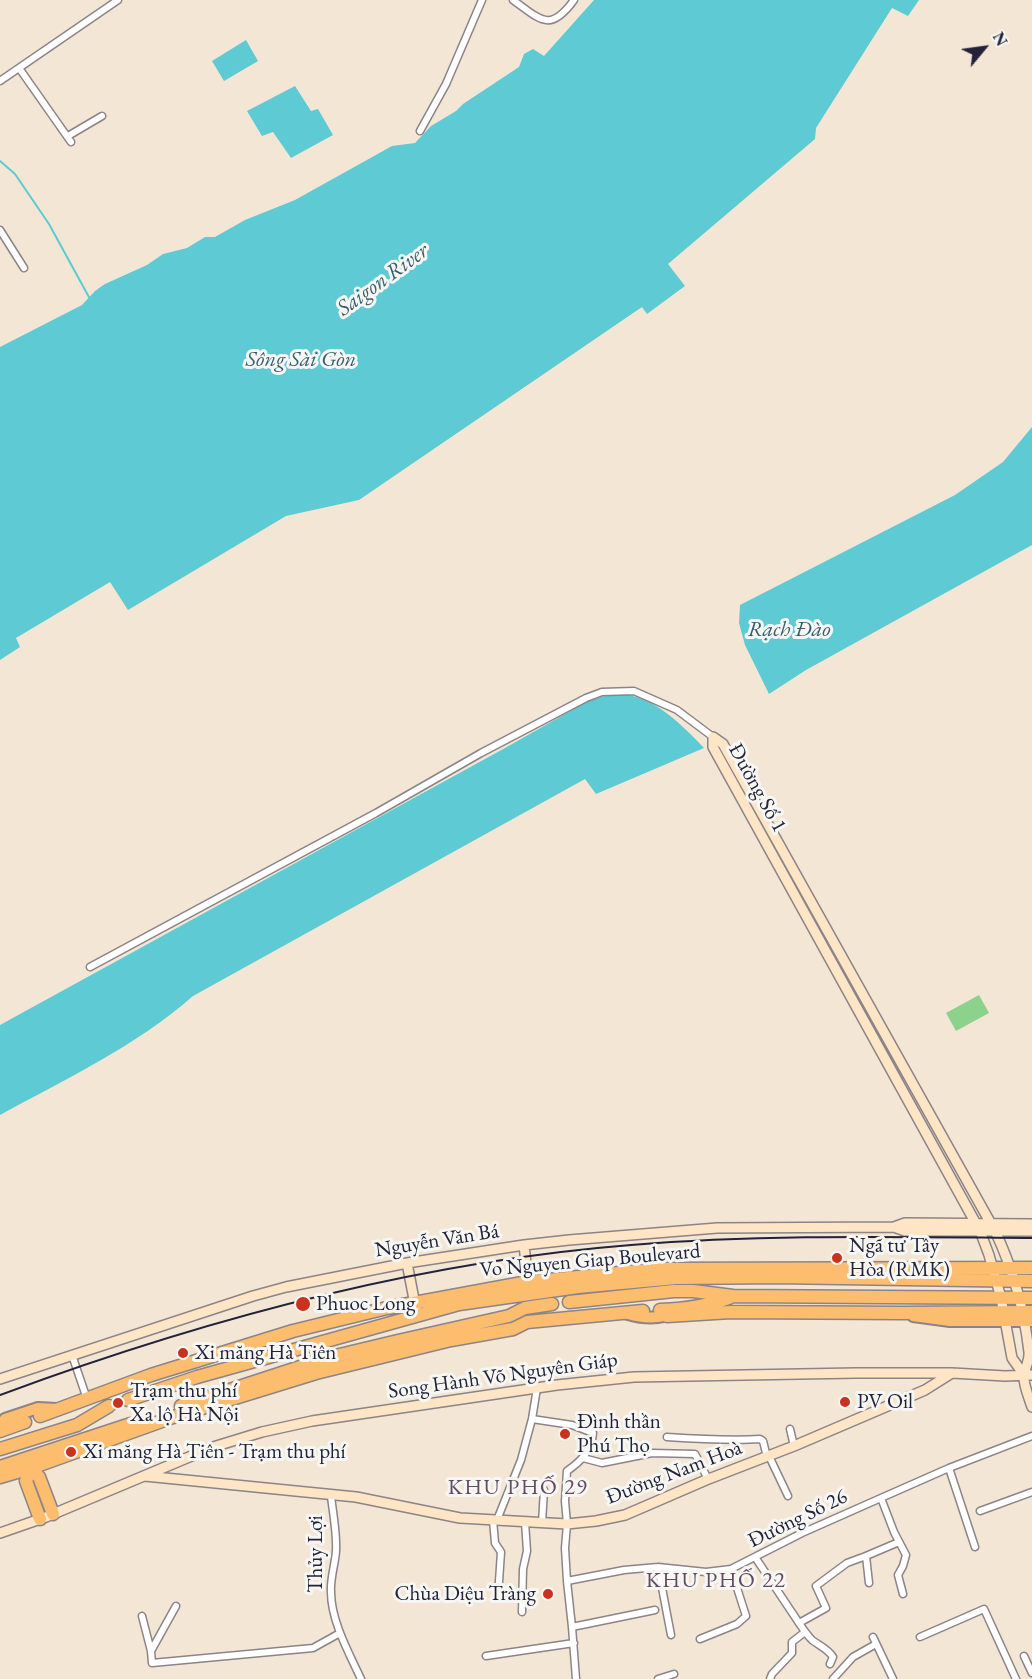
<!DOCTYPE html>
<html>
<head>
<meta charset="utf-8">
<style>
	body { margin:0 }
	#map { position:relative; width:1032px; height:1679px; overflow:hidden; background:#f4e6d5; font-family:"EB Garamond",serif }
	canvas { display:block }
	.north { position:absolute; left:954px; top:18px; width:60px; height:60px; -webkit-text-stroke:4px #f6f6f2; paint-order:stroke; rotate:61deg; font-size:16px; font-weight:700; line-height:24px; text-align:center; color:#22223b }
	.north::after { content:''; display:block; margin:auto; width:21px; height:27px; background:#22223b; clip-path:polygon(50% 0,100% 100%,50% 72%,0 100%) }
</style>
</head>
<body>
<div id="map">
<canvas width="1032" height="1679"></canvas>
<div class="north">N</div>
</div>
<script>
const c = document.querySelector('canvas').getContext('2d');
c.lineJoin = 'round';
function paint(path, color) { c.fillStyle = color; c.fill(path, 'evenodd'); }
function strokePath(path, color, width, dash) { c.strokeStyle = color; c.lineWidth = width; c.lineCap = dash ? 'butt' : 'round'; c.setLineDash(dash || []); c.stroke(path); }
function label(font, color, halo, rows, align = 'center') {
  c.font = font + ' "EB Garamond",serif'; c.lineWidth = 6; c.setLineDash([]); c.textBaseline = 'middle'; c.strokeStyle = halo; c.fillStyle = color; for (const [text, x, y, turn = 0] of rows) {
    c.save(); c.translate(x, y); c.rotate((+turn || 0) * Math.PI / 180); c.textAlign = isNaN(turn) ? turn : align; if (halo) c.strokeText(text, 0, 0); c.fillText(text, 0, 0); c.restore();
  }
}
const green = new Path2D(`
	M979 995 989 1013 956 1031 946 1013Z`);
const water = new Path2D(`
	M594 0H919L908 16 892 8 816 128 815 139 668 264 685 286 647 314 642 307 359 500 286 516 128 610 110 582 16 638 20 647 0 660V347L82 305 95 291 105 284 147 265 163 254 187 248 205 237H215L245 220 295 200 392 146 415 143 431 126 456 111 463 104 519 67 524 54 533 49 544 56Z
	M246 40 258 61 224 81 212 61Z
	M295 86 311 111 318 109 333 135 291 158 273 132 262 136 247 111Z
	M1032 427V545L806 670 769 694 745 645 739 623 740 605 955 495 1003 462Z
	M620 694C653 695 682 725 704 748L596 794 585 779 193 996C136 1046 66 1079 0 1115V1025L505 748 588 701 608 695Z`);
const stream = new Path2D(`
	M0 161 15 174 49 224 90 299`);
const highwayTunnel = new Path2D(`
	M109 1406 128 1400`);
const street = new Path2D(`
	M513 0C541 20 550 33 574 0
	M19 68 71 142
	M0 81 118 0
	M420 131 446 84 482 0
	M68 136 102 116
	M0 230 24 268
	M90 967 376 813 481 753 586 698 602 692 634 691 677 710 713 737
	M72 1355 87 1399
	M532 1419 572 1425 593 1433C592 1451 580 1462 567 1471L565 1501 567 1524 565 1548 567 1581 572 1627 576 1679
	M790 1429 794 1446
	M667 1437C698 1439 729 1441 760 1439L763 1441 767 1457
	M769 1456 788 1496
	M583 1458 602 1463 652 1453 695 1454 708 1479
	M949 1468 975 1547
	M331 1496C333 1514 337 1533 336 1551 335 1565 330 1579 331 1592 331 1621 349 1653 361 1679
	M881 1498 894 1532 906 1555 903 1566 898 1575 903 1594
	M980 1511 1032 1492
	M493 1520 495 1543 501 1552 498 1596
	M497 1520 521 1460 532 1419 537 1388
	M542 1523 544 1490
	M866 1556 899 1542
	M755 1557 799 1623 826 1608 816 1586 847 1563 866 1556 869 1583
	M658 1567 671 1635
	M567 1581 624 1570 658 1567 706 1572 731 1569 802 1533 881 1498 949 1468 1032 1436
	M176 1606 151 1651 152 1663 313 1648 340 1633
	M522 1612 523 1569 527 1551 525 1522
	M142 1616 151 1651
	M799 1623C803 1629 807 1635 812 1640 820 1646 828 1649 833 1657L830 1664
	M572 1627 655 1610
	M873 1637 893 1679
	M920 1637 984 1609 1016 1679
	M700 1639 737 1624 746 1616 731 1569
	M486 1656 574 1643
	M1024 1656 1032 1673
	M658 1679 674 1674
	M770 1679 772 1674 792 1653V1642L805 1632
	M833 1679 853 1657 876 1644`);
const secondary = new Path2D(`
	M713 737 723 744 995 1231C1014 1271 1024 1308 1029 1352 1030 1361 1025 1367 1024 1375 1023 1385 1029 1397 1032 1407
	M713 737V747L980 1231 989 1255 1001 1298 1012 1358 1024 1375
	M894 1227 905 1223 1032 1224
	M524 1245 528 1282
	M407 1263 417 1315
	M0 1379 253 1296 286 1287 407 1263 524 1245 569 1240 717 1228 894 1227 905 1231H1032
	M145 1476 356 1497 460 1518 567 1524 596 1521 625 1515 706 1480 794 1446 925 1390 952 1373
	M0 1533 46 1517 213 1447 262 1432 312 1421 557 1385 634 1377 856 1373H952L1005 1376 1032 1375`);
const primary = new Path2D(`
	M628 1314C642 1318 661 1320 674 1311
	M913 1316 950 1321H1032
	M0 1426 5 1419 38 1408 57 1409`);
const highway = new Path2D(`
	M569 1302 674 1291H693L733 1296 1032 1298
	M660 1310C683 1309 708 1306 729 1298
	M667 1316 731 1312 903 1313 1032 1312
	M128 1400 197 1377 459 1304 578 1287 676 1278 777 1277 1032 1281
	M181 1406 331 1357 398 1341 509 1316 525 1308 552 1304
	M40 1416 151 1375 293 1331 387 1308 528 1282 659 1269 1032 1268
	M0 1431 25 1422
	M0 1449 77 1425 109 1406
	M0 1467 131 1424
	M0 1477 31 1468 173 1417 316 1373 451 1340 513 1329 527 1322 643 1311
	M40 1519 26 1481 31 1468 39 1477 53 1514`);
const rail = new Path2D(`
	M0 1395C202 1320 415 1262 631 1245 764 1234 898 1237 1032 1238`);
const markers = [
	[837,1258,6,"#c8321e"],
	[303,1304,8,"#c8321e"],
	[183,1353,6,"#c8321e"],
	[845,1402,6,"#c8321e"],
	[118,1403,6,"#c8321e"],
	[565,1434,6,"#c8321e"],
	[71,1452,6,"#c8321e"],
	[548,1594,6,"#c8321e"]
];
const streetNames = [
	["Đường Số 1",757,788,61],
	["Nguyễn Văn Bá",437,1241,-9],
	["Vo Nguyen Giap Boulevard",590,1261,-5],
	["Song Hành Võ Nguyên Giáp",503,1376,-8],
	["Đường Nam Hoà",674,1473,-21],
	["Đường Số 26",798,1519,-26],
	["Thủy Lợi",316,1554,-90]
];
const poiNames = [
	["Ngã tư Tây",849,1246],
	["Hòa (RMK)",849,1270],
	["Phuoc Long",316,1304],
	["Xi măng Hà Tiên",195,1353],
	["Trạm thu phí",130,1391],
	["Xa lộ Hà Nội",130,1415],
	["PV Oil",857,1402],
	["Đình thần",577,1422],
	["Phú Thọ",577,1446],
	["Xi măng Hà Tiên - Trạm thu phí",83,1452],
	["Chùa Diệu Tràng",536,1594,"right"]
];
const waterNames = [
	["Saigon River",383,280,-36],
	["Sông Sài Gòn",301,360],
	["Rạch Đào",789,630]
];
const neighbourhoodNames = [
	["KHU PHỐ 29",518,1488],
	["KHU PHỐ 22",716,1581]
];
paint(green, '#8cd28d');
paint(water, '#5dcad4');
strokePath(stream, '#5dcad4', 2);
strokePath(highwayTunnel, '#cabfb6', 12, [12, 6]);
strokePath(street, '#8b8488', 9);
strokePath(secondary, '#8b8488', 12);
strokePath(primary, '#8b8488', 14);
strokePath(highway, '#8b8488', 15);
strokePath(street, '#fff', 6);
strokePath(secondary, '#fee5c5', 9);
strokePath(primary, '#fcbd6f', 10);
strokePath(highway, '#fcbd6f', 12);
strokePath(rail, '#22223b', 2);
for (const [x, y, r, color] of markers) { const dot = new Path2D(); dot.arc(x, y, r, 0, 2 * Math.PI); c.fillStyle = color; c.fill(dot); strokePath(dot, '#f6f6f2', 2); }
label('21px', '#22223b', '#f6f6f2', streetNames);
label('21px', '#22223b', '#f6f6f2', poiNames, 'left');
label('italic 22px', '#375d71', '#f6f6f2', waterNames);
c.letterSpacing = '1.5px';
label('22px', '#644962', '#f6f6f2', neighbourhoodNames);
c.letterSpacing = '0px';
</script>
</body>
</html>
